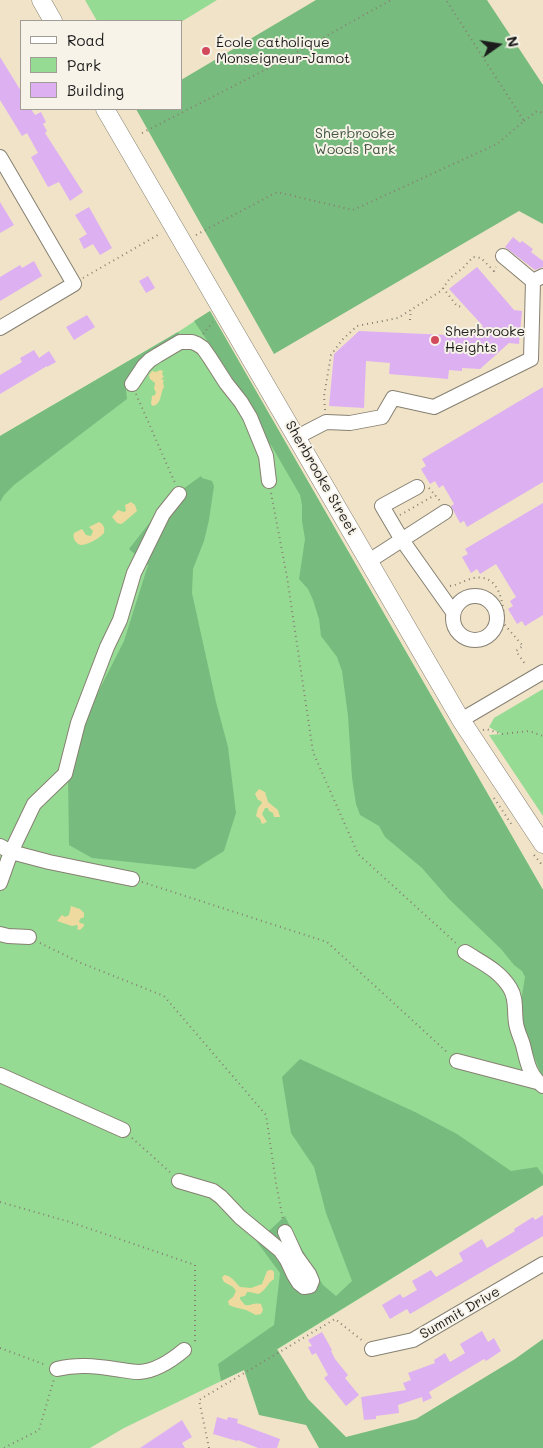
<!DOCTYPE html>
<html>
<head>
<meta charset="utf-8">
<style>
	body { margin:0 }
	#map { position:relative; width:543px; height:1448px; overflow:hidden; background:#f1e3c8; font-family:Mali,sans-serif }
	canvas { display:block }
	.legend { position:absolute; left:20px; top:20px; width:162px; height:90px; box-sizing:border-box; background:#f7f3e8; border:1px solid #9f9d96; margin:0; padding:6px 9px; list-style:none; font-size:15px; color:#1c1c1c }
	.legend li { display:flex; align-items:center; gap:10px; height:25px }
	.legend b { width:25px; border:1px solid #9f9d96 }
	.north { position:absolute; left:473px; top:20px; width:50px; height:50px; -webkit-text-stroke:4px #f7f3e8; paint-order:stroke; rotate:77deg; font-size:14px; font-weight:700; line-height:20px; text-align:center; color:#1c1c1c }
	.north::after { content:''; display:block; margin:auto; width:18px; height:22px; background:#1c1c1c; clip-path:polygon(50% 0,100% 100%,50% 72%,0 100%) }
</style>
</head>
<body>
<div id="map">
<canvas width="543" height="1448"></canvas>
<ul class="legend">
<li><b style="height:6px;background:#fff"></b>Road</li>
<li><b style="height:14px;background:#96db94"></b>Park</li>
<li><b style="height:14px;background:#ddb0f2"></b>Building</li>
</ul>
<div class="north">N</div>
</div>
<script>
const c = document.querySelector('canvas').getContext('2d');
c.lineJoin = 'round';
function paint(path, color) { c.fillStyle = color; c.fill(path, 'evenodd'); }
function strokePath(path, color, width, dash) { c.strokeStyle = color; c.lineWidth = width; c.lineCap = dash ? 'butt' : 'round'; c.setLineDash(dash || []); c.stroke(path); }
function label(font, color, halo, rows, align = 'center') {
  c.font = font + ' Mali,sans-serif'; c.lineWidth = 4; c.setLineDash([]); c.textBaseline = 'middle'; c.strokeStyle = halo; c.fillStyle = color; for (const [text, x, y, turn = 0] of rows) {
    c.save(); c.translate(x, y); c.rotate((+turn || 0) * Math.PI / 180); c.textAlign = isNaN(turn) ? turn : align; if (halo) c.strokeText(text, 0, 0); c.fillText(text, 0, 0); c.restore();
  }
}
const green = new Path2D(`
	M85 0H217L181 22 97 21Z
	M210 311 543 890V1185L244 1370 124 1428 90 1448H0V436L178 332Z
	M543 689V816L489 735 501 734 489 727 494 718Z`);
const forest = new Path2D(`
	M316 0H487L543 85V224L519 211 274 354 136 109H181V80Z
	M210 311 543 890V1079L524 1031 520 1007 525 977 522 971 514 965 501 949 449 899 422 868 385 837 379 826 360 815 356 804 352 778 348 716 342 671 337 657 321 636 319 619 313 600 308 589 299 579 305 539 302 521V505L300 495 271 445 265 439 253 409 194 321Z
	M178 332 181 337 138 367 126 390 127 399 14 485 4 495 0 502V436Z
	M201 476 202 478 212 481 214 486 209 520 204 541 193 569 192 593 216 702 228 747 236 813 224 851 195 869 92 858 69 845 68 776 87 714 124 641 148 565 129 549 151 521 176 494Z
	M300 1059 415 1112 457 1134 511 1171 537 1167 543 1175V1185L277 1349 308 1399 346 1437 416 1419 515 1359 543 1339V1448H319L306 1425 259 1415 244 1370 221 1381 218 1364 274 1325 280 1273 257 1242 285 1216 296 1239 323 1285 336 1296 352 1281 326 1213 314 1167 291 1133 282 1077Z`);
const sand = new Path2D(`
	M160 370 163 371 162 374 164 377 161 379 164 380 163 382 164 387C160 393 162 404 153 406L151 404 152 396 155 395 156 392 154 389 155 383 150 379 149 375 152 371 156 372Z
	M131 502 135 505 137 511 123 523 121 524 117 523 112 517 118 510 124 512 126 511 125 505Z
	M99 522C104 524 105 529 104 533 98 539 91 543 82 545 77 545 72 539 74 533L82 529 86 535 91 536 93 531 89 527Z
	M259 789 265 792 268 802 278 810 280 817H274L273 813 269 811 268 808H265L262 814 267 822 262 824 260 819 256 816 258 808 262 803 261 801 258 800 255 794Z
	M71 906 80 909 84 913V917L80 919 79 921 80 923 84 924V926L80 930 77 929 78 927 77 925 72 926 57 921 62 915 65 917 69 915Z
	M270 1270H272L274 1272V1279C267 1283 266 1291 258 1294L250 1292H247L245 1296 240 1297V1299L245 1305C251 1306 255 1302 261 1304L263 1310 261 1314 256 1315 246 1310 234 1307 229 1305 228 1301 233 1297 236 1291 233 1287 224 1282 222 1278 224 1275C232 1276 235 1282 240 1287L251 1288 262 1284 267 1271Z`);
const building = new Path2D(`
	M0 57 21 91V109H31L35 115 41 112 46 122 43 124 47 131 45 133 83 192 70 201 59 182 48 187 31 157 38 153 27 133 22 136 0 100Z
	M0 202 14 225 0 233Z
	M89 207 112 248 100 255 93 244 84 249 79 239 87 234 75 215Z
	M513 237 520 243 522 241 533 249 531 252 543 261V267L535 270 505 247Z
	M34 261 42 276 0 301V277L20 265 22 268Z
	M477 267 514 310 522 311 519 344 509 343 480 369 462 368V371L449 370 448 379 389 374 390 363 366 361 364 408 329 406 334 354 359 331 469 336 483 326 449 289Z
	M148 276 155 288 146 293 139 281Z
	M87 315 95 327 74 340 66 327Z
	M34 350 39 358 49 351 56 362 47 367V366L0 394V375L22 362 20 358Z
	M543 387V482L467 527 464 521 460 523 451 506 454 504 443 485 439 488 435 481 430 484 421 469 426 466 422 459Z
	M543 503V615L525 626 522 621 517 624 508 609 513 606 510 601 516 597 496 564 480 574 477 569 471 573 462 557 468 554 465 549Z
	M543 1215V1236L410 1314 407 1309 390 1319 382 1305 400 1294 403 1298 417 1290 412 1281 431 1270 436 1277 463 1261 459 1253 482 1239 487 1248 515 1231 514 1229 533 1217 535 1220Z
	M482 1331 488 1342 494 1338 501 1351 486 1361 484 1359 429 1392 432 1398 423 1402 422 1397 398 1405 399 1413 376 1416V1419L364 1420 361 1397 406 1390 403 1383 411 1380 408 1373 435 1363 434 1360 445 1353 450 1362 465 1353 460 1344Z
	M322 1332 332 1350 331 1351 335 1359 348 1375 345 1378 359 1395 346 1406 324 1378 328 1375 316 1353 312 1355 308 1347 312 1346 308 1340Z
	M217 1417 227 1420 228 1417 238 1419 237 1423 280 1439 277 1448H258L238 1440 237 1441 213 1434Z
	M182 1420 192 1437 182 1443 185 1448H140Z`);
const path = new Path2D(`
	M524 121 537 111 543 113
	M142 133 265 70 391 0
	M196 235 277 192 353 210 497 144 524 121 446 0
	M83 278 161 233
	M443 288 457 306 463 307
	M410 320 411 310
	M203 334 213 322
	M136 394 175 483
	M325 410 324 396 331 355 342 340 357 326 398 318 409 311 441 291 450 278 463 268 473 257 481 258 494 271 496 267
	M429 488 440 501
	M271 493 287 577 313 752 358 854 457 944
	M400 515 435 495
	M450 586C458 585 465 580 473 578 500 573 504 604 504 624L523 646 516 651 525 664
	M483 730 486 729 502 734 529 731 543 736
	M494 798 512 825
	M534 855 543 866
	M142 882 327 942 448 1053
	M40 943 81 963 164 996 266 1115 276 1183 283 1220
	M132 1138 171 1173
	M0 1202 70 1222 195 1265V1341L194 1342
	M0 1348 46 1365
	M4 1448 39 1430 54 1379
	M209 1448 199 1400 335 1319 363 1341`);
const minor = new Path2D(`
	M0 157 74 284 0 328
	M503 256 533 281 543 276
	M132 384 144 366 150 360 158 355 180 342H192L197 344 203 348 210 358 226 383 241 402 250 417 266 456 269 481
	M297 437 326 422 350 423 382 417 393 398 434 407 531 359 533 281
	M417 487 382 506 402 540 453 612
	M369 561 445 512
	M453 618a22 22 0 1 1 44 0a22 22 0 1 1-44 0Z
	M461 720 543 672
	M0 846 11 852 49 862 132 879
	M0 883 11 852 34 804 65 774 78 723 107 647 120 620 134 573 163 514 179 494
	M0 934 8 936 29 937
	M465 952C482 963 499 970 510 988 517 999 514 1011 516 1023 517 1031 521 1038 523 1045 527 1061 529 1076 543 1086
	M457 1061 537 1082
	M0 1075 123 1130
	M179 1181 213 1191 221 1197 240 1217 280 1250 287 1260 294 1275 299 1283 304 1287 310 1286 312 1281 309 1274 296 1256 285 1232
	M372 1349 413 1340 543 1264
	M57 1369C77 1364 95 1366 115 1369 123 1370 131 1372 139 1372 156 1371 171 1361 184 1350`);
const major = new Path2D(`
	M41 0 53 21
	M105 109 461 720 543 844`);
const markers = [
	[206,51,5,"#d1495b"],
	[435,340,5,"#d1495b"]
];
const poiNames = [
	["École catholique",216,43],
	["Monseigneur-Jamot",216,59],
	["Sherbrooke",445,332],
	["Heights",445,348]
];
const parkNames = [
	["Sherbrooke",355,134],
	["Woods Park",355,150]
];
const streetNames = [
	["Sherbrooke Street",321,478,60],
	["Summit Drive",460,1313,-30]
];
paint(green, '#96db94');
paint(forest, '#78bb7e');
paint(sand, '#eeda9e');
paint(building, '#ddb0f2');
strokePath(minor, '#868072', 16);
strokePath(major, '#868072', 19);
strokePath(path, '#868072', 2, [1, 4]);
strokePath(minor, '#fff', 14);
strokePath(major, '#fff', 18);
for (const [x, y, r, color] of markers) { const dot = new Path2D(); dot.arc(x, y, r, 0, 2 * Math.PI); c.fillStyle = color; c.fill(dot); strokePath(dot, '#f7f3e8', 2); }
label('14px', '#1c1c1c', '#f7f3e8', poiNames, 'left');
label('14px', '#415540', '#f7f3e8', parkNames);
label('14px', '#1c1c1c', '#f7f3e8', streetNames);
</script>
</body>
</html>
